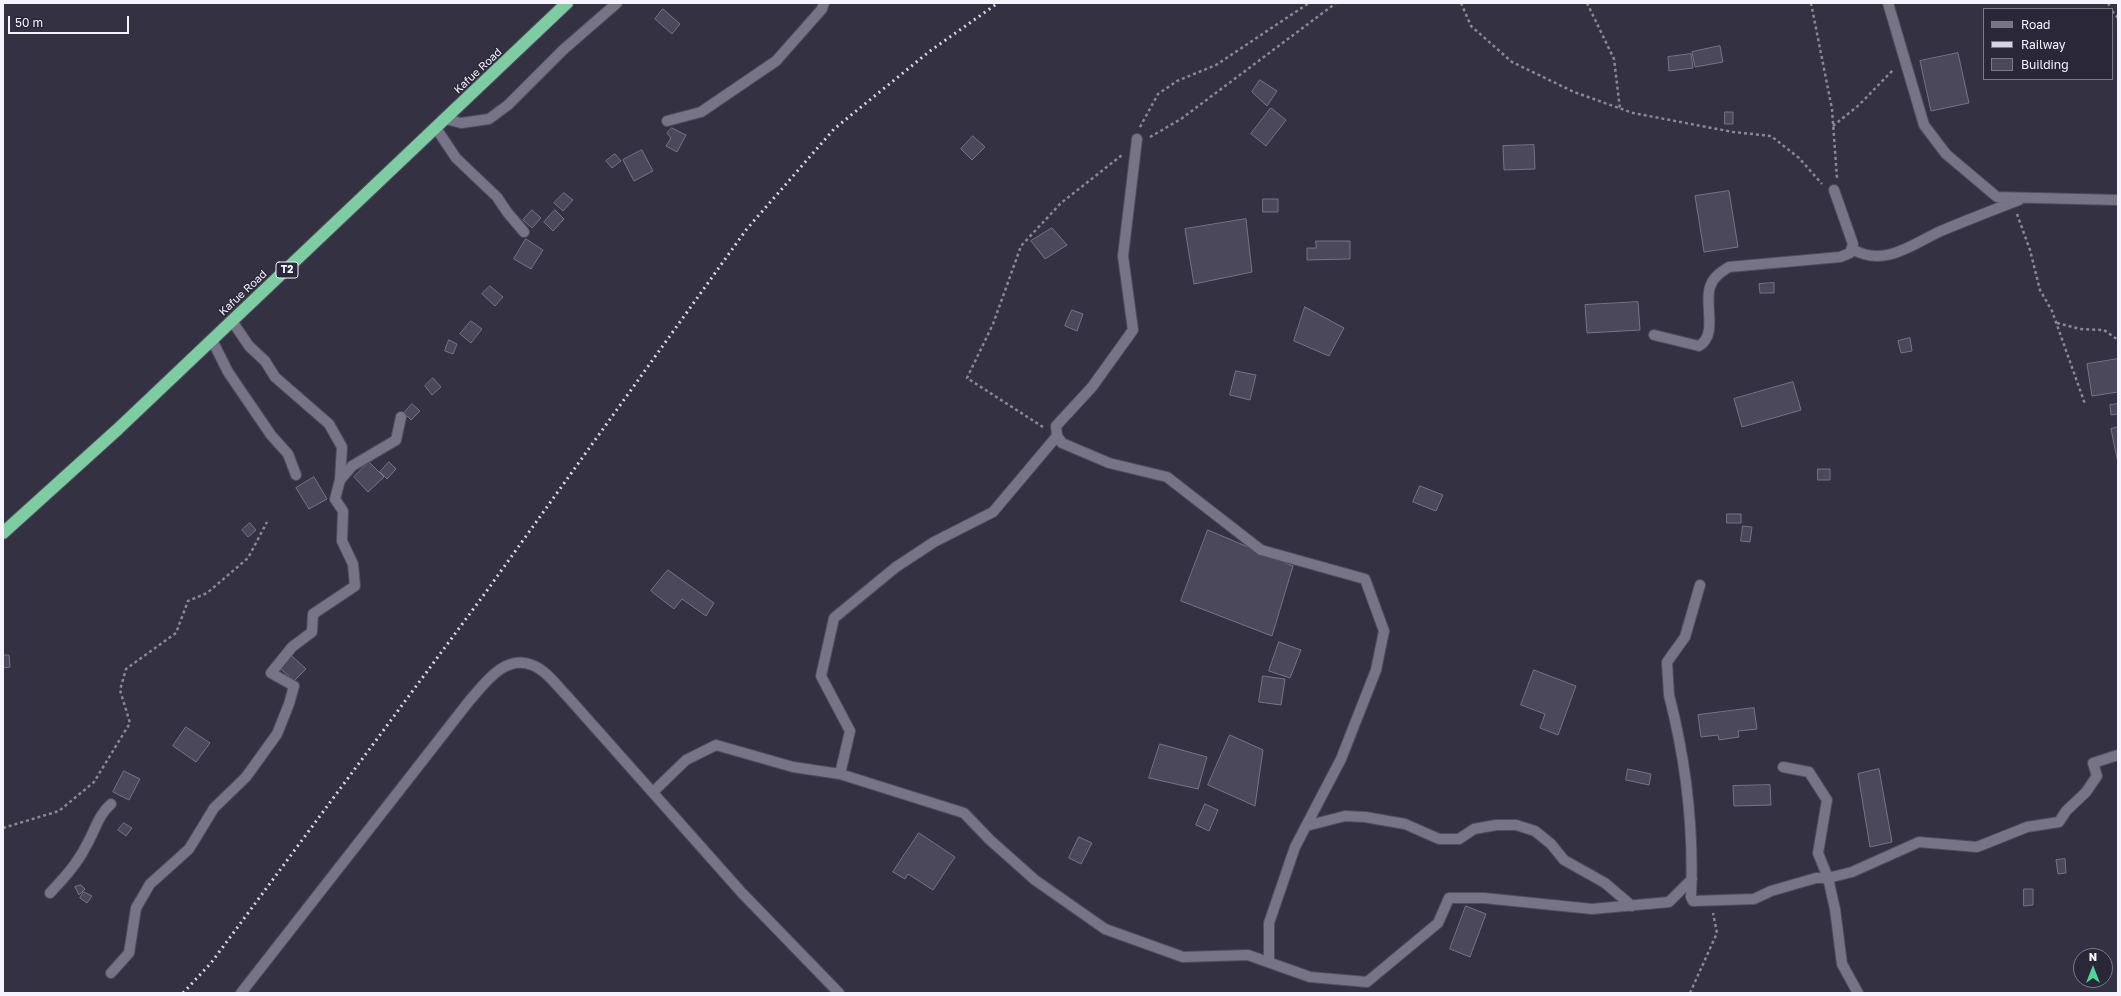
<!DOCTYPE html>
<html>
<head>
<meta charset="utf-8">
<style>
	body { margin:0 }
	#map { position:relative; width:2121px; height:996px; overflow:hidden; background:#343143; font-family:"Golos Text",sans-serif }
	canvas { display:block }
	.frame { position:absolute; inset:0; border:4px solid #f5f3ff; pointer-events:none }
	.legend { position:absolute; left:1983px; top:8px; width:130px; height:72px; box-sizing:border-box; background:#2a2738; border:1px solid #7b7988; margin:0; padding:5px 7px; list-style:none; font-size:12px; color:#f5f3ff }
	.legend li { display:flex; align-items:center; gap:8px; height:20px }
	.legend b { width:20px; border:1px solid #7b7988 }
	.north { position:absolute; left:2073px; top:948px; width:40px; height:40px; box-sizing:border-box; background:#2a2738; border:1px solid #7b7988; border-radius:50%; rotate:0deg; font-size:11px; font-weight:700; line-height:16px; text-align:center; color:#f5f3ff }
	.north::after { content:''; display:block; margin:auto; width:14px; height:18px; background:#53d396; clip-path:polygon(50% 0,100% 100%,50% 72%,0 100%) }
	.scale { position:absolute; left:8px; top:16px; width:121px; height:18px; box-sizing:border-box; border:2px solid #f5f3ff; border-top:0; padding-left:5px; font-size:12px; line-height:14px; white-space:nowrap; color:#f5f3ff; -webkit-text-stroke:3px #2a2738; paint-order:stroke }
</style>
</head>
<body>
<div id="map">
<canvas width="2121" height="996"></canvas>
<div class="frame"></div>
<ul class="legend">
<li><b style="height:5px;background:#777488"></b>Road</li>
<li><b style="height:5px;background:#d7d5e2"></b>Railway</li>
<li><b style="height:11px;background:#4b485b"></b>Building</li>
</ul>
<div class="north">N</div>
<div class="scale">50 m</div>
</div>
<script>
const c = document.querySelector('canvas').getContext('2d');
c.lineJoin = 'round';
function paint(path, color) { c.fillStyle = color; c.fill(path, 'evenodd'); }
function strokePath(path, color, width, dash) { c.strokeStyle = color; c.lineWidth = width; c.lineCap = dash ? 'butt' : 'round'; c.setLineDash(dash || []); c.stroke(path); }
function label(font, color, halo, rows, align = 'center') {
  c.font = font + ' "Golos Text",sans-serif'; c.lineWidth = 3; c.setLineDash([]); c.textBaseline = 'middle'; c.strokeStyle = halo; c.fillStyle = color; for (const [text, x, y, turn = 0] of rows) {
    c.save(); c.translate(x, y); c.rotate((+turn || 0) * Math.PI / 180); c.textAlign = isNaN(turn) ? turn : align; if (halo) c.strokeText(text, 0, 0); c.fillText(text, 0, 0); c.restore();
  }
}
const building = new Path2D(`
	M663 9 680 24 672 34 655 19Z
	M1720 46 1723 62 1695 67 1692 52Z
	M1958 53 1969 103 1931 111 1920 61Z
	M1691 54 1693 68 1669 71 1668 57Z
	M1260 80 1277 91 1267 106 1252 92Z
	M1271 108 1286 120 1266 146 1251 134Z
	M1725 112H1733V124H1725Z
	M672 128 686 135 677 152 666 146 671 138 667 133Z
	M973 136 985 147 972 160 961 149Z
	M1534 145 1535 169 1504 170 1503 146Z
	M642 150 653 171 634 181 623 160Z
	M615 154 621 161 612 168 606 161Z
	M1729 191 1738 247 1704 252 1695 196Z
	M564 193 573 200 563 211 554 203Z
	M1263 199H1278V212H1263Z
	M532 210 541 218 532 228 523 220Z
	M555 210 564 219 553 231 544 222Z
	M1246 219 1252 272 1194 284 1185 229Z
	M1052 228 1067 245 1045 259 1031 241Z
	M526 239 543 250 531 269 514 259Z
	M1316 241H1350V259L1307 260V248H1316Z
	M1774 283V293H1760L1759 284Z
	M490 286 503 297 495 306 482 294Z
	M1638 302 1640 330 1587 333 1585 305Z
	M1305 307 1344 328 1329 356 1294 341Z
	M1072 310 1083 314 1077 331 1065 326Z
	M471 321 482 329 471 343 460 334Z
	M1910 338 1912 351 1901 353 1898 341Z
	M449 340 457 344 453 354 445 351Z
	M2118 359V392L2092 396 2087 364Z
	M1236 371 1256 375 1250 400 1230 395Z
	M433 378 441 387 432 395 425 386Z
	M1793 382 1801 410 1742 427 1734 399Z
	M412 404 420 411 411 420 404 413Z
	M2118 404V414L2111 415 2110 405Z
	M2118 427V463L2111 429Z
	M369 462 384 477 368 492 354 477Z
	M389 462 396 469 387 479 380 472Z
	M1818 469H1830V480H1818Z
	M314 477 327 499 309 509 296 488Z
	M1420 486 1443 495 1436 511 1413 502Z
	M1727 514H1741V523H1727Z
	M250 523 256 530 248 537 242 530Z
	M1743 526 1752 527 1750 542 1741 541Z
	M1208 530 1293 566 1272 636 1181 601Z
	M668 570 714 603 706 616 682 599 674 609 651 591Z
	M1279 642 1301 650 1290 678 1269 671Z
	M3 655H9L10 667 3 668Z
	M292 656 306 669 294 681 281 669Z
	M1534 670 1576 686 1558 735 1540 728 1545 714 1521 705Z
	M1263 676 1285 679 1281 705 1259 702Z
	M1754 708 1757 729 1738 731 1739 737 1719 740 1718 735 1701 737 1698 715Z
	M186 727 210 743 196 762 173 746Z
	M1230 735 1263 750 1255 806 1208 785Z
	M1160 744 1207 757 1198 789 1149 778Z
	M1628 769 1651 774 1649 785 1626 780Z
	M1879 769 1892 842 1870 847 1858 774Z
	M124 771 140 779 129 800 113 792Z
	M1770 785 1771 805 1734 806 1733 786Z
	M1205 804 1218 810 1209 831 1196 825Z
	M124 823 132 828 126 836 118 830Z
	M919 833 955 857 933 890 908 874 905 879 893 872Z
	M1079 837 1092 843 1081 864 1069 858Z
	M2065 859 2066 873 2058 874 2056 860Z
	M81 885 85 889 79 895 75 887Z
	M2024 889H2033V905L2024 906Z
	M84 892 92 896 87 903 80 898Z
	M1466 906 1486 914 1470 957 1450 949Z`);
const path = new Path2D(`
	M1461 3 1471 26 1512 62 1574 92 1633 113 1733 132 1771 136 1799 158 1822 184
	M1587 3 1614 59 1620 109
	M1811 3 1832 109 1837 178
	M2108 3 2111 9
	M2112 11 2118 18
	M1833 126 1859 105 1894 69
	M1140 127 1158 94 1177 81 1216 65 1309 3
	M1150 137 1181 119 1336 3
	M2017 214 2030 250 2040 290 2052 311 2085 404
	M2057 323 2080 329 2104 330 2118 340
	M1043 427 967 378 993 324 1021 246 1061 203 1122 155
	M3 828 59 811 94 782 130 723 120 690 126 669 176 633 188 601 207 593 248 558 267 522
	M1690 993 1717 933 1713 913`);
const minor = new Path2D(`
	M1888 3 1924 125 1946 154 1997 197 2118 200
	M446 119 461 123 489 119 508 105 563 50 617 3
	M667 121 701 112 776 61 822 9 824 3
	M436 128 456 158 497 197 507 212 524 232
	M1137 139 1123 256 1133 330 1092 387 1056 426 1057 436 1062 443 1109 463 1167 477 1261 550 1365 579 1384 631 1376 670 1341 759 1295 847 1269 923V962
	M1852 249C1885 268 1912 244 1941 231 1967 220 1993 210 2019 200
	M232 321 249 346 265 361 275 377 329 424 342 447 340 480
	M1654 335 1699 346C1718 335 1704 304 1710 287 1713 277 1721 272 1729 267L1840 257 1850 253 1853 244 1834 190
	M212 340 228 372 271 435 288 454 296 475
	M1700 585 1685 637 1667 662 1669 695C1686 761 1694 828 1691 897L1693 901 1754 899 1771 891 1816 878H1828L1852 872 1919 842 1977 847 2027 827 2059 822 2066 811 2086 792 2097 776 2093 763 2118 755
	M1783 767 1809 772 1827 800 1818 853 1828 878 1835 909 1842 964 1858 993
	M840 774 964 813 990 840 1035 880 1105 929 1183 957 1248 955 1310 977 1367 982 1438 923 1449 898H1484L1592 909 1669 902 1692 879
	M653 792 686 760 716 745 793 767 840 774 850 731 821 676 834 618 896 567 934 542 993 512 1057 436
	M1306 826 1345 816 1365 817 1405 824 1439 839H1459L1474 829 1496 825H1516L1535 831 1551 844 1564 860 1605 883 1632 906
	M50 893C64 878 77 864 86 846 95 831 98 815 111 804
	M111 973 129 953 136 908 150 884 189 849 214 808 246 777 277 734 289 704 294 686 271 673 292 647 312 632 313 614 355 586 353 564 342 541 343 511 335 499 340 480 352 466 396 440 401 417
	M241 993 470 700C485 683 505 654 532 665 546 670 557 686 567 696L742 893 839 993`);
const highway = new Path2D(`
	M3 533 118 429 567 3`);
const rail = new Path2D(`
	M183 993 211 963 483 596 746 230 834 129 930 51 998 3`);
const shields = [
	[287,270,22]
];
const shieldNames = [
	["T2",287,270]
];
const streetNames = [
	["Kafue Road",478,71,-43],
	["Kafue Road",243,293,-43]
];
paint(building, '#4b485b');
strokePath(building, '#767387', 1);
strokePath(minor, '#504d5c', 12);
strokePath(highway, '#504d5c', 14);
strokePath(path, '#8a8796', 2.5, [3, 3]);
strokePath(minor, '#777488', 10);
strokePath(highway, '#7dcca2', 12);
strokePath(rail, '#d7d5e2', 3, [2, 4]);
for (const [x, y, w] of shields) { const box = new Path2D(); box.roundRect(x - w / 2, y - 8, w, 16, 3); c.fillStyle = '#2a2738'; c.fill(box); strokePath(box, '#f5f3ff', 1); }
label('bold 10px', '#f5f3ff', null, shieldNames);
label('11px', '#f5f3ff', '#2a2738', streetNames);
</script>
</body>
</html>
